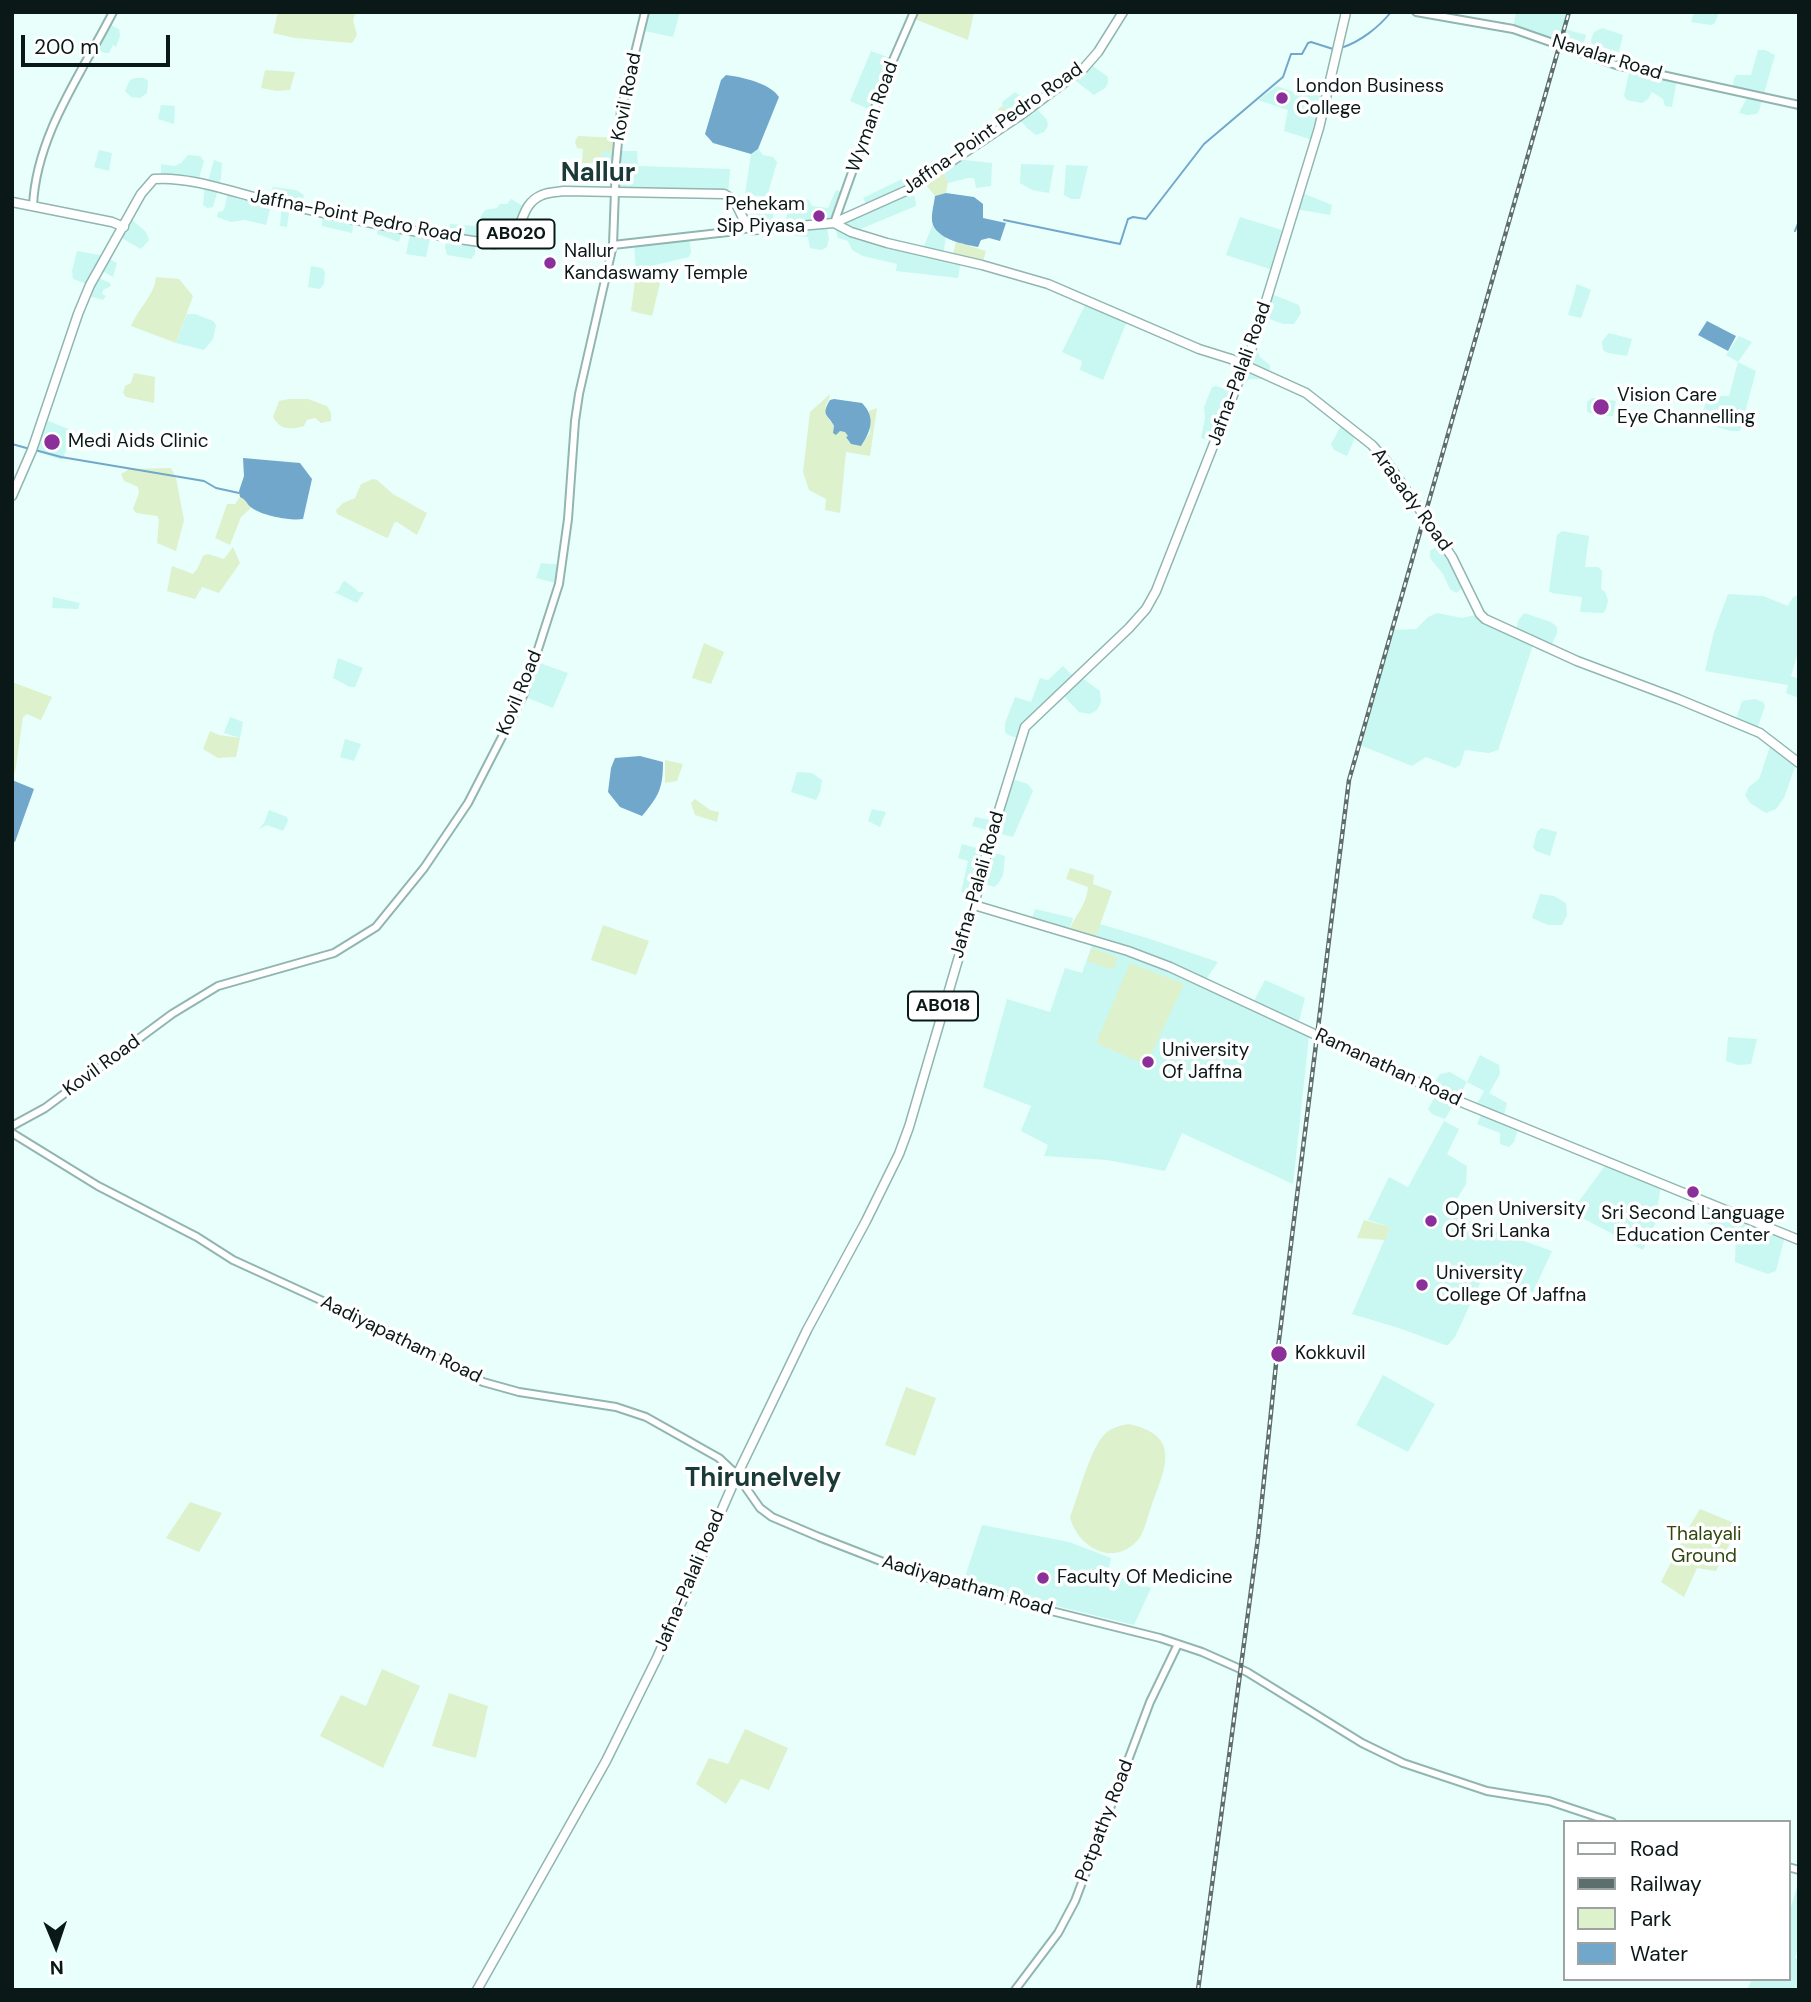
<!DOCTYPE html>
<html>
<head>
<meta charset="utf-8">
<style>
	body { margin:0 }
	#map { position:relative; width:1811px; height:2002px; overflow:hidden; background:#e8fffb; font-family:"DM Sans",sans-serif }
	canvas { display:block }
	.frame { position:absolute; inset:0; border:14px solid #0a1817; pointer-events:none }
	.legend { position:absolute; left:1563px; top:1820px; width:228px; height:161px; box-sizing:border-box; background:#fff; border:2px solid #9da3a2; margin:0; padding:9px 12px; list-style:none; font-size:21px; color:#0a1817 }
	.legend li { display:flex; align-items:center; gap:14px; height:35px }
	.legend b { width:35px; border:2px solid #9da3a2 }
	.north { position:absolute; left:21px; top:1911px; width:70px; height:70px; -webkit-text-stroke:5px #fff; paint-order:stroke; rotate:178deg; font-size:19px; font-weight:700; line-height:28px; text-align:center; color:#0a1817 }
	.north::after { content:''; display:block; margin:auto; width:24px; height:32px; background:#0a1817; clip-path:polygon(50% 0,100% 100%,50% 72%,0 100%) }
	.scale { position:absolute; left:21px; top:35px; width:149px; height:32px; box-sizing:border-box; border:4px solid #0a1817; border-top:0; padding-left:9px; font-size:21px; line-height:24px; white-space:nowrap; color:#0a1817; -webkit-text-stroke:5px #fff; paint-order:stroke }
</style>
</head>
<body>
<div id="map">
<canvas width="1811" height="2002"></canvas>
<div class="frame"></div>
<ul class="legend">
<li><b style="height:9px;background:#fff"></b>Road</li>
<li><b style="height:9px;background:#5d6f6d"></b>Railway</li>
<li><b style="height:19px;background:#def1cd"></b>Park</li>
<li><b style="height:19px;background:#72a7cc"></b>Water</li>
</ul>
<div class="north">N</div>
<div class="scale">200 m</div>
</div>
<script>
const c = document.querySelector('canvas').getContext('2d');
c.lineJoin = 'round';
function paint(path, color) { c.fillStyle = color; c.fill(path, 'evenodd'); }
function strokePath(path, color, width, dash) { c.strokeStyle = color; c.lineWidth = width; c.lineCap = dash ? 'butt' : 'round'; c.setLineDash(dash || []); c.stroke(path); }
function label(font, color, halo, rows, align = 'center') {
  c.font = font + ' "DM Sans",sans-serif'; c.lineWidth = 7; c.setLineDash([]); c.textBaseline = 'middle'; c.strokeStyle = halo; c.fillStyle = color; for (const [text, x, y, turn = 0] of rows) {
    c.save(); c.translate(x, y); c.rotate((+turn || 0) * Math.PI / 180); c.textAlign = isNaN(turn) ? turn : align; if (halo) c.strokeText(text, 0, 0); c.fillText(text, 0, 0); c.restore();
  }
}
const built = new Path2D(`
	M645 12H680L673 37 640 30Z
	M1516 12 1569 14 1565 29 1586 35 1581 52 1513 29Z
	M1694 12H1719L1715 23 1711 25 1691 22Z
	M107 23 119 29 120 36 116 47 113 45 109 53H105L94 48Z
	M1602 28 1623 35 1619 52 1592 44 1591 40 1594 32Z
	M1758 50H1765L1775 55 1759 111 1757 114 1748 115 1739 113 1748 96 1732 92 1734 78 1736 75H1751Z
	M871 51 893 59 873 111 850 101Z
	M1089 63 1108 77V83L1105 88 1094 95 1072 78Z
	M1630 68 1677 79 1672 107 1665 106 1663 99 1652 92 1648 99 1642 103 1627 100 1624 96Z
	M135 78H144L148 81 147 93 140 98 131 97 125 91 130 80Z
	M1307 83 1329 86 1316 141 1284 131 1288 110 1258 100 1277 86 1304 96Z
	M1015 92 1034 106 1047 120 1048 126 1044 132 1036 135 1027 128 1018 117 1025 111 1020 108 1006 110 1003 108 1002 102Z
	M161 105 175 106 174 124 158 119Z
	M758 149 763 155 773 157 777 162 768 193 764 197 745 194 751 154Z
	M99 150 112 153 109 171 94 167Z
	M602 151H637L638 166 730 169 728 196 616 191V163H601Z
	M188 155 200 156 204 161 197 184 161 178V164L174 166 181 163Z
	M956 159 992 163 991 186 976 188 974 178H968L948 183 942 168Z
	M214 160 222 163 221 178 213 207 207 208 203 205 205 185H207Z
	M1021 164 1054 165 1049 193 1032 190 1020 183Z
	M1066 165 1088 166 1080 199H1071L1064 195Z
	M904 178 915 198 916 206 853 232 922 251 933 224 946 236 943 256 961 260 958 278 896 271 897 264 863 256 852 250 848 241 838 238 834 223 826 224 829 238 827 247 821 250 810 248 808 237 795 236 793 227H785L789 201 805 199 809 200 812 206 828 208 836 190 845 193 834 222 868 208 863 198Z
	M273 187 296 190 304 195 300 208 290 205 287 227 280 226 282 204 272 202 266 225 245 220 231 222 217 217 218 212 223 211 225 206 228 190 266 200Z
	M1300 192 1332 205 1330 215 1295 209Z
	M511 199 526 208 511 241H475V254L471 259 447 255 445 247 450 224 475 226 485 210 497 208 500 204H507Z
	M323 213 354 220 352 233 322 226Z
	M742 214H773V228L752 230Z
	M129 217 146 232 149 240 141 249 118 236Z
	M1240 217 1288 232 1276 271 1226 255Z
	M378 223 403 228 399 242 377 234Z
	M411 230 431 234 426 257 406 254Z
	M689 237 691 252 689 257 655 265 649 273 636 274 634 242Z
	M77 251 104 256 117 263 113 277 99 269 95 276 110 283 111 286 103 290 102 294 106 296 103 300 89 296 90 285 73 279 72 271Z
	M311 266 322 268 325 272 324 284 320 289 308 287Z
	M1577 284 1591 290 1581 318 1568 315Z
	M1269 293 1299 305 1301 313 1294 324H1283L1262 316Z
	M1086 303 1127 321 1103 380 1080 370 1082 361 1062 352Z
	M187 314H195L213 321 216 325 213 339 204 350 176 343Z
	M1609 333 1632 339 1627 356 1608 353 1603 350 1602 341Z
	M1739 336 1752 342 1738 362 1756 371 1740 431H1731L1710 425 1702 414 1708 396H1729L1738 362 1726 355Z
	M1252 347 1256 349 1260 357 1270 365V370L1262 379H1249L1246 383 1243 384 1233 378 1234 371 1229 366 1233 354Z
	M1216 386 1235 392 1215 442 1201 438 1205 418 1204 407 1212 387Z
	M1592 398 1616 401 1613 416H1600L1587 412V402Z
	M43 419 71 430 68 446 62 460 32 450Z
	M1343 422 1357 433 1347 456 1334 450 1331 444Z
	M1562 531 1589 536 1585 567H1598L1602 571 1601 589 1605 592 1608 600 1606 609 1603 613 1580 612 1582 597 1552 593 1549 591 1557 535Z
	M1443 542 1466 585 1456 593 1450 589 1443 574 1430 558V551Z
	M541 563 563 565 559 584 536 578Z
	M345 581 359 592H364L357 603 334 592 338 591 343 582Z
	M1728 594 1763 596 1788 606 1793 597 1799 595V649L1791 676 1799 679V698L1786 693 1788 685 1705 671 1714 632Z
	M53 597 80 603 78 609 52 608Z
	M1437 613 1462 618 1480 614 1516 632 1518 621 1524 613 1551 622 1557 627V633L1550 649 1534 642 1498 750 1489 753 1465 750 1460 765 1455 768 1426 757 1412 766 1360 745 1392 630 1416 629 1428 617Z
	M338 658 363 668 355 687H350L333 678Z
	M534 661 568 673 553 708 523 696Z
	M1063 666 1075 678 1078 675 1100 691 1101 702 1097 710 1090 714 1079 712 1060 692 1035 716 1021 739 1008 735 1005 732V723L1015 697 1031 702 1040 678 1048 680Z
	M1755 699 1763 702 1765 706 1756 732 1735 722 1742 701Z
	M230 717 243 722 240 738 224 733Z
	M345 739 361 744 354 761 340 757Z
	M1772 741 1797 761 1784 798 1776 809 1766 813 1750 803 1745 795 1749 787 1759 779Z
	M797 772 812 773 822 780 820 792 816 800 791 792Z
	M1009 778 1028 784 1033 791 1013 837 972 826 975 817 996 821Z
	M872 809 886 812 880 827 868 821Z
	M269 810 287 817 288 821 283 831 267 825 259 829 264 823Z
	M1541 828 1557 832 1550 856 1536 851 1533 847 1537 832Z
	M962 844 1005 856 1003 875 998 884 994 887 980 882 976 895 961 892 968 861 958 858Z
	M1540 894 1554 896 1566 903 1567 915 1562 925H1548L1532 918Z
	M1035 909 1073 918 1068 934 1031 922Z
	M1100 924 1147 938 1218 962 1204 982 1094 942Z
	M1092 945 1153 965 1309 1036 1293 1184 1182 1133 1165 1171 1107 1160 1044 1156 1048 1145 1021 1131 1031 1106 983 1087 1007 999 1050 1012 1065 968 1082 973Z
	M1265 980 1305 998 1298 1025 1252 1005Z
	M1728 1037 1757 1039 1751 1064 1738 1065 1726 1061Z
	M1480 1055 1499 1065 1500 1074 1489 1093 1507 1103 1503 1119 1519 1126 1514 1142 1509 1147 1500 1144V1133L1477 1124 1483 1111 1475 1108 1484 1091 1467 1082 1445 1119 1432 1114 1428 1109 1438 1091 1431 1088 1440 1074 1450 1072 1467 1082Z
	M1444 1121 1459 1129 1447 1154 1467 1166 1466 1184 1453 1205V1212L1475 1224 1552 1251 1533 1292 1484 1275 1455 1337 1448 1345H1445L1399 1328 1352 1314 1390 1227 1368 1220 1389 1177 1408 1187Z
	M1607 1163 1661 1185 1655 1224 1643 1250 1571 1212Z
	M1702 1201 1785 1236 1776 1271 1768 1274 1735 1262 1736 1230 1716 1227 1696 1219Z
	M1383 1375 1435 1404 1408 1452 1356 1425Z
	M982 1525 1069 1542 1111 1558 1108 1573 1151 1588 1134 1625 963 1583Z
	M1799 1880V1944L1795 1958 1799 1959V1990H1747L1752 1979H1788V1917Z`);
const green = new Path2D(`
	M278 12H356L353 20 357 35 352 43 295 38 273 33Z
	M914 12H974L968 40 912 18Z
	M265 70 295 72 290 90 277 91 261 88Z
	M1002 106 1006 110 1020 108 1023 110 1002 127 996 122 1001 116 998 109Z
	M578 136 618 138 617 152 602 151 601 163H582L583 149 577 148 575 142Z
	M942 168 948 183 946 193 935 196 923 181Z
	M956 242 986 251 982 265 952 258Z
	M649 273 650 277 660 283 652 316 631 311 636 274Z
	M156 277 179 279 193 296 176 343 131 326C138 309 155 294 156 277Z
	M134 373 155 377 154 403 126 397 123 393 125 386 131 383Z
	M830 394C830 398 828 401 826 405 823 416 835 430 846 432 851 438 851 445 861 445L870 433 869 411 877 408 870 456 846 452 840 513 825 510 826 499 809 490 803 472 810 412Z
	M289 399H308L327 406 331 413V421L321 423 315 418 307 420 304 426C290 430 280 430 273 417L279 401Z
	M171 468 176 478 184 520 176 551 157 543 159 520 157 516 136 513 133 509 139 493 138 487 124 481 121 474 129 469Z
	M373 479 377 480 393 494 427 513 417 535 397 522 394 523 388 538 385 537 337 514 336 510 343 503 355 498 361 484Z
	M240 497 246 500 251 508 241 517 230 545 215 538 216 536 227 504H235Z
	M233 547 240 563 219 593 202 587 195 599 167 591 172 566 193 574 197 569 203 556 208 554 224 559Z
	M704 643 724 652 711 684 692 678Z
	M12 682 52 697 41 720 27 714 23 717 15 773 12 771Z
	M210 731 219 735 240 738 236 757 218 758 203 749Z
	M665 760 683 764 677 781 665 783Z
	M695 799 710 810 719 812 717 822 695 815 691 803Z
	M1070 868 1094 875 1093 884 1112 891 1094 942 1068 934C1074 915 1086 908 1088 887L1066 879Z
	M603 925 649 941 636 975 591 960Z
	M1092 948 1118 958 1113 970 1087 961Z
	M1130 963 1184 984 1146 1065 1096 1043Z
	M1364 1220 1390 1227 1385 1240 1357 1238Z
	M906 1387 936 1398 915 1456 885 1445Z
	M1128 1424C1183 1435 1165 1469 1151 1507 1147 1518 1144 1535 1136 1542 1111 1567 1077 1546 1070 1517 1078 1497 1090 1449 1104 1435 1110 1428 1119 1426 1128 1424Z
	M190 1502 222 1513 199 1552 166 1538Z
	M1700 1509 1739 1525 1716 1571 1697 1568 1684 1597 1661 1582 1689 1527Z
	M382 1669 420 1686 383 1768 320 1736 341 1695 366 1706Z
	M449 1693 488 1706 476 1758 432 1746Z
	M745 1729 788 1748 769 1790 741 1779 726 1804 696 1784 709 1758 728 1764Z`);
const water = new Path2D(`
	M726 75C742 77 770 83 779 97L758 149 751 154 713 143 705 134 721 80Z
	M946 193 974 197 983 204V218L1006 223 1000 241 989 238 981 240 978 247C963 244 940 240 933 225 930 217 934 205 935 196Z
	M1707 321 1736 336 1728 351 1698 335Z
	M834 399 862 403C876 417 871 431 861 446L851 444 846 437 848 436 845 432 840 431 836 435 833 433 834 426C829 415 820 416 830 400Z
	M243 458 300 463 312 479 303 519C291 521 263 516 252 508 247 505 247 500 240 497L239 491 244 476Z
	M640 756 663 762C663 788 659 796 642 816L620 807 608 792 611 768 615 758Z
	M12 780 34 789 15 842 12 841Z`);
const stream = new Path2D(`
	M1341 48C1360 42 1379 27 1391 12
	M1004 220 1120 244 1128 219 1133 217 1146 219 1204 144 1283 77 1291 54H1302L1308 43 1311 42 1333 49
	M1795 231 1799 221
	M12 444 30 449
	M35 450 61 457 204 481 216 488 239 493`);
const minor = new Path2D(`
	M1416 12 1513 29 1616 65 1799 105
	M33 206C36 135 82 73 113 12
	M834 223 887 74 914 12
	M613 245 728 232 748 228
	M12 1126 45 1108 172 1014 218 986 334 953 376 927 424 868 468 803 523 696 559 584 568 519 575 421 579 394 613 245 616 163 621 110 645 12
	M12 1133 98 1186 197 1237 233 1260 373 1324 483 1382 519 1392 616 1407 646 1417 719 1458 737 1475 760 1508 772 1517 819 1537 914 1574 999 1598 1160 1638 1202 1652 1247 1672 1362 1743 1403 1763 1487 1791 1549 1801 1612 1822
	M1788 1867 1799 1870
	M1015 1990 1058 1933 1075 1901 1150 1702 1178 1644`);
const major = new Path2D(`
	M12 202 112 222 124 227
	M834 223 851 232 887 243 982 265 1048 284 1199 349 1231 359 1306 393 1372 445 1387 462 1452 557 1480 614 1485 619 1577 661 1678 699 1760 733 1799 763
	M12 496 32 450 78 314 90 285 141 194 154 179C192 176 237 194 274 202 346 218 420 234 494 244 529 244 513 207 542 195 548 192 557 192 564 191L724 194 734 200 748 228 752 230 834 223 910 189 1018 117 1084 68 1098 52 1123 12
	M974 905 1128 951 1170 967 1456 1100 1799 1240
	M477 1990 606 1761 657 1658 737 1475 807 1330 866 1221 899 1154 909 1127 974 905 992 833 1025 727 1129 628 1146 609 1156 591 1252 347 1319 128 1346 12`);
const rail = new Path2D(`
	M1198 1990 1258 1538 1276 1364 1349 780 1569 12`);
const markers = [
	[1282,98,7,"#8b309b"],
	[819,216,7,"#8b309b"],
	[550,263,7,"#8b309b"],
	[1601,407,9,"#8b309b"],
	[52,442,9,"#8b309b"],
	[1148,1062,7,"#8b309b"],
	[1693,1192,7,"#8b309b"],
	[1431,1221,7,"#8b309b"],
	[1422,1285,7,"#8b309b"],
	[1279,1354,9,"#8b309b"],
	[1043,1578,7,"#8b309b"]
];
const shields = [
	[516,234,77],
	[943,1006,70]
];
const shieldNames = [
	["AB020",516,234],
	["AB018",943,1006]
];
const streetNames = [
	["Navalar Road",1607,58,17],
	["Kovil Road",627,97,-79],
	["Wyman Road",873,117,-70],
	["Jaffna-Point Pedro Road",993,129,-35],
	["Jaffna-Point Pedro Road",356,217,11],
	["Jafna-Palali Road",1240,374,-70],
	["Arasady Road",1411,500,54],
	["Kovil Road",520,693,-68],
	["Jafna-Palali Road",978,885,-74],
	["Kovil Road",102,1066,-36],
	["Ramanathan Road",1388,1068,25],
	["Aadiyapatham Road",401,1340,26],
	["Jafna-Palali Road",690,1581,-67],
	["Aadiyapatham Road",967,1586,16],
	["Potpathy Road",1105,1821,-69]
];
const poiNames = [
	["London Business",1296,87],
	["College",1296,109],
	["Pehekam",805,205,"right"],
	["Sip Piyasa",805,227,"right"],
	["Nallur",564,252],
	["Kandaswamy Temple",564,274],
	["Vision Care",1617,396],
	["Eye Channelling",1617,418],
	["Medi Aids Clinic",68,442],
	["University",1162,1051],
	["Of Jaffna",1162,1073],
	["Open University",1445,1210],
	["Of Sri Lanka",1445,1232],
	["Sri Second Language",1693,1214,"center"],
	["Education Center",1693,1236,"center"],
	["University",1436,1274],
	["College Of Jaffna",1436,1296],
	["Kokkuvil",1295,1354],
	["Faculty Of Medicine",1057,1578]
];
const parkNames = [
	["Thalayali",1704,1535],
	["Ground",1704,1557]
];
const districtNames = [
	["Nallur",598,174],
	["Thirunelvely",763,1479]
];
paint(built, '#c8f8f1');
paint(green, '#def1cd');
paint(water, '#72a7cc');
strokePath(stream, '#72a7cc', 2);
strokePath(minor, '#91b5b0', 10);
strokePath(major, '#91b5b0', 11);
strokePath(minor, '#fff', 6);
strokePath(major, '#fff', 8);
strokePath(rail, '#5d6f6d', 4.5);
strokePath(rail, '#fff', 2, [5]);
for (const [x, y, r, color] of markers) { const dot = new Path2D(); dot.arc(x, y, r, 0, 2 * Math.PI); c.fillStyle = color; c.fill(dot); strokePath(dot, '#fff', 2.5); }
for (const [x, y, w] of shields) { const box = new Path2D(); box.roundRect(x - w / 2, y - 14.5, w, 29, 5); c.fillStyle = '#fff'; c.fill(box); strokePath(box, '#0a1817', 2); }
label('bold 18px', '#0a1817', null, shieldNames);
label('19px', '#0a1817', '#fff', streetNames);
label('19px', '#0a1817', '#fff', poiNames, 'left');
label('19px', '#2f480f', '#fff', parkNames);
label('bold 26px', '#193a36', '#fff', districtNames);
</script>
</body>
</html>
